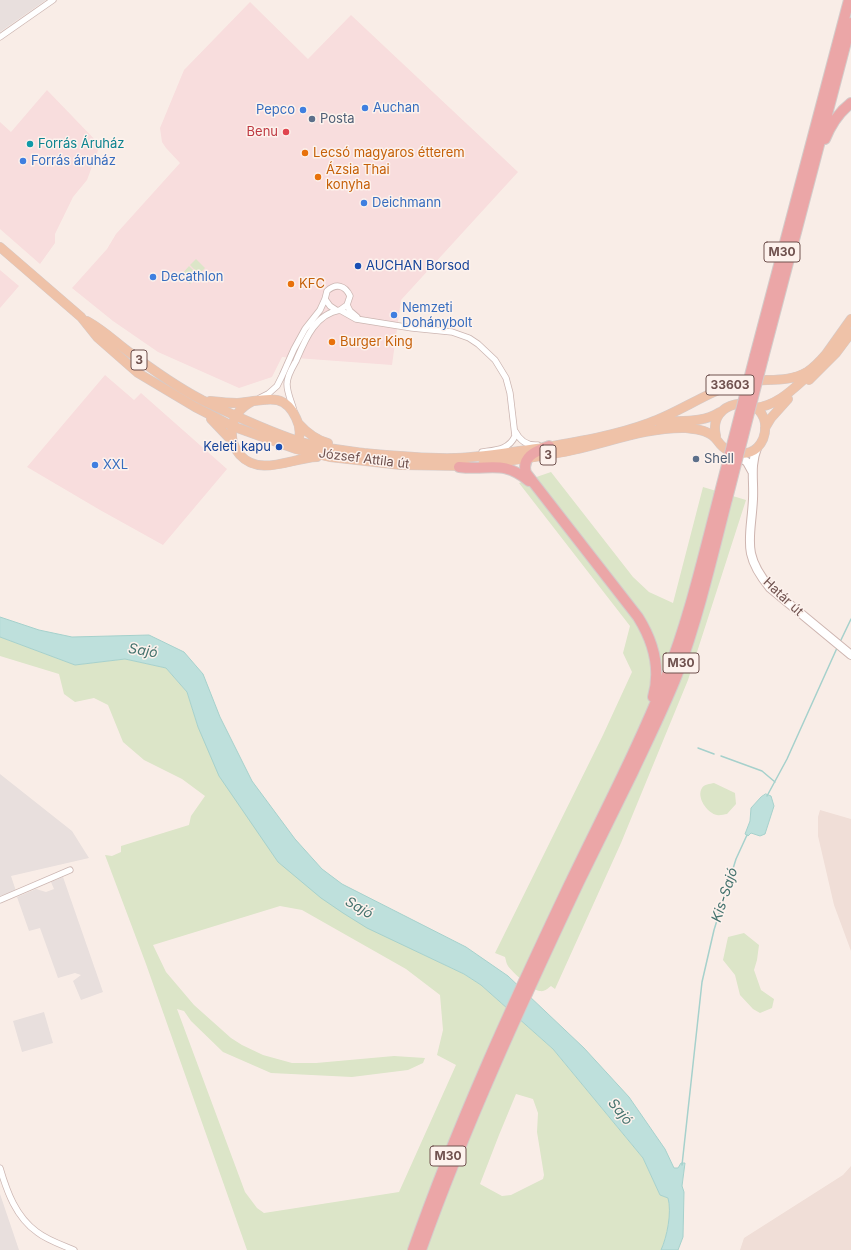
<!DOCTYPE html>
<html>
<head>
<meta charset="utf-8">
<style>
	body { margin:0 }
	canvas { display:block; background:#f9ede7 }
</style>
</head>
<body>
<canvas width="851" height="1250"></canvas>
<script>
const c = document.querySelector('canvas').getContext('2d');
c.lineJoin = 'round';
function paint(path, color) { c.fillStyle = color; c.fill(path, 'evenodd'); }
function strokePath(path, color, width, dash) { c.strokeStyle = color; c.lineWidth = width; c.lineCap = dash ? 'butt' : 'round'; c.setLineDash(dash || []); c.stroke(path); }
function label(font, color, halo, rows, align = 'center') {
  c.font = font + ' Inter,sans-serif'; c.lineWidth = 3; c.setLineDash([]); c.textBaseline = 'middle'; c.strokeStyle = halo; c.fillStyle = color; for (const [text, x, y, turn = 0] of rows) {
    c.save(); c.translate(x, y); c.rotate((+turn || 0) * Math.PI / 180); c.textAlign = isNaN(turn) ? turn : align; if (halo) c.strokeText(text, 0, 0); c.fillText(text, 0, 0); c.restore();
  }
}
const residential = new Path2D(`
	M820 810 851 819V951L834 905 818 836V817Z
	M851 1166V1250H740L744 1238 843 1175Z`);
const commercial = new Path2D(`
	M250 2 308 59 351 15 518 172 401 300 392 365 282 357 272 377 239 388 158 352 113 321 72 288 107 249 116 234 180 163 166 148 162 142 160 128 184 70Z
	M47 90 100 145 87 180 73 197 55 234V243L40 264 0 229V122L11 132Z
	M0 270 19 286 0 308Z
	M105 375 134 400 141 393 227 469 163 545 100 510 27 467Z`);
const industrial = new Path2D(`
	M0 0H46L0 32Z
	M0 774 72 831 89 858 11 876 16 891 0 896Z
	M63 877 103 992 81 1000 73 981 81 975 75 973 58 978 40 928 29 931 17 897 36 889 46 892 54 889 51 882Z
	M44 1012 53 1043 22 1052 13 1021Z
	M0 1194 19 1250H0Z`);
const green = new Path2D(`
	M196 259 205 268 199 274 190 265Z
	M189 266 198 275 190 284 181 275Z
	M551 472 633 577 649 592 673 603 703 487 746 500 688 680 621 843 555 989 551 986C548 988 545 992 540 991 532 990 513 973 508 966 506 963 506 960 505 957L495 953 603 735 632 672 623 653 630 626 519 483Z
	M0 637 75 665 125 659 166 668 187 692 198 727 278 862 416 951 464 974 481 985 553 1049 643 1158 660 1195 668 1198C672 1212 667 1237 661 1250H247L146 964 105 855 112 856 121 852V846L189 825 191 816 205 796 182 779 144 760 123 742 108 705 94 698 75 702 64 694 59 674 0 656ZM280 906 302 910 406 969 440 995 443 1030 437 1055 456 1065 399 1192 264 1213 257 1208 245 1192 177 1009 184 1011 191 1021 223 1052 271 1073 352 1077 408 1070 423 1063 425 1058 394 1056 316 1063H292L263 1055 242 1045 231 1038 194 1005 166 972 153 945ZM516 1094 533 1099 538 1113 537 1132 544 1175 543 1179 511 1195 502 1196 480 1184 499 1135Z
	M714 783 735 793 736 804 727 814C724 814 720 816 717 815 707 813 696 797 702 788 704 784 710 784 714 783Z
	M744 933 759 945 757 960 754 970 761 990 774 999 772 1008 760 1013 753 1009 740 995 735 975 723 960 728 937Z`);
const water = new Path2D(`
	M0 617 39 630 72 637 149 635 184 652 203 674 220 717 252 781 295 839 322 869 342 884 466 947 508 976 584 1048 629 1097 665 1149 674 1168H678L681 1163H685L682 1186 684 1192 683 1237 678 1250H661C667 1237 672 1212 668 1198L660 1195 643 1158 553 1049 481 985 464 974 367 928 343 913 321 898 278 862 219 776 198 727 187 692 166 668 125 659 75 665 0 637Z
	M766 794 771 796 774 806 765 834 760 836 751 833 748 836 745 834 750 821 751 808 761 797Z`);
const stream = new Path2D(`
	M840 642 851 619
	M698 748 714 754
	M721 756 762 771 775 782
	M767 796 787 759 837 648
	M682 1165 702 982 714 930 736 859 747 835`);
const street = new Path2D(`
	M0 37 53 0
	M325 299 330 306 336 310
	M347 305 350 311 357 317
	M260 398 268 394 277 386 282 376 294 349 305 329 320 310 325 299 327 291C336 283 345 285 350 296L347 305 340 310
	M294 411C292 403 287 393 287 384 287 376 292 368 296 361 305 340 315 314 340 310L356 319 412 328 452 332 469 338 478 344 495 360 506 378 510 393 515 436C509 450 495 450 482 452
	M515 431C520 441 527 446 538 445
	M0 900 70 870
	M0 1168C7 1192 16 1217 37 1232 47 1240 62 1245 74 1250`);
const secondary = new Path2D(`
	M757 448C750 465 754 481 753 499 751 539 741 553 770 588L851 655
	M735 454 747 462 752 471`);
const primary = new Path2D(`
	M0 247 81 317 97 337 138 373 195 407 232 426 296 449 330 457 401 465 467 466
	M87 321C103 330 111 338 125 349 150 368 175 386 202 400 233 415 265 430 298 441 319 448 342 450 364 453 395 456 426 459 456 458 484 457 512 452 540 448 576 442 614 436 649 423 672 415 692 402 714 392 726 386 738 382 752 381 770 379 790 382 807 372 815 367 821 360 827 353
	M824 357 851 319
	M809 380 836 353 851 333
	M210 401C219 402 228 403 237 403 261 402 283 389 296 418 301 428 301 436 297 445
	M253 401C241 407 233 416 232 429 231 439 234 448 240 455 260 477 291 458 317 457
	M754 408C778 406 794 388 811 373
	M211 419 232 441
	M659 422C680 420 701 424 720 412
	M298 423C307 433 316 440 328 443
	M765 428 771 418 788 399
	M483 464C513 460 543 457 573 450 610 442 647 427 686 428 692 429 700 429 706 432 717 436 716 441 723 447 732 455 748 456 757 448 764 441 766 432 765 423 760 392 707 400 716 436`);
const highway = new Path2D(`
	M825 139C831 124 838 113 851 103
	M755 356 849 0
	M763 358 851 23
	M549 446C537 451 521 456 526 473L638 617C653 641 661 669 653 697
	M459 467C490 471 502 459 529 481
	M413 1250C457 1125 512 1005 569 885 602 816 638 748 666 677 689 619 703 557 719 496
	M421 1250C466 1124 522 1003 579 882 597 846 615 809 633 772 648 740 664 708 677 675 698 618 712 558 727 499`);
const highwayBridge = new Path2D(`
	M719 496 755 356
	M727 499 763 358`);
const markers = [
	[365,108,4,"#3f7fe0"],
	[303,110,4,"#3f7fe0"],
	[312,119,4,"#5c6f8a"],
	[286,132,4,"#e0444e"],
	[30,144,4,"#0f9aa8"],
	[305,153,4,"#e8710a"],
	[23,161,4,"#3f7fe0"],
	[318,177,4,"#e8710a"],
	[364,203,4,"#3f7fe0"],
	[358,266,4,"#1a4fb4"],
	[153,277,4,"#3f7fe0"],
	[291,284,4,"#e8710a"],
	[394,315,4,"#3f7fe0"],
	[332,342,4,"#e8710a"],
	[279,447,4,"#1a4fb4"],
	[696,459,4,"#5c6f8a"],
	[95,465,4,"#3f7fe0"]
];
const shields = [
	[782,252,36],
	[139,360,16],
	[730,385,48],
	[548,455,16],
	[681,663,36],
	[448,1156,36]
];
const shieldNames = [
	["M30",782,252],
	["3",139,360],
	["33603",730,385],
	["3",548,455],
	["M30",681,663],
	["M30",448,1156]
];
const shopNames = [
	["Auchan",373,108],
	["Pepco",295,110,"right"],
	["Forrás áruház",31,161],
	["Deichmann",372,203],
	["Decathlon",161,277],
	["Nemzeti",402,308],
	["Dohánybolt",402,323],
	["XXL",103,465]
];
const serviceNames = [
	["Posta",320,119],
	["Shell",704,459]
];
const healthNames = [
	["Benu",278,132]
];
const cultureNames = [
	["Forrás Áruház",38,144]
];
const foodNames = [
	["Lecsó magyaros étterem",313,153],
	["Ázsia Thai",326,170],
	["konyha",326,185],
	["KFC",299,284],
	["Burger King",340,342]
];
const transitNames = [
	["AUCHAN Borsod",366,266],
	["Keleti kapu",271,447,"right"]
];
const streetNames = [
	["József Attila út",364,459,7],
	["Határ út",783,597,43]
];
const waterNames = [
	["Sajó",143,651,9],
	["Kis-Sajó",725,895,-72],
	["Sajó",359,908,30],
	["Sajó",620,1112,51]
];
paint(residential, '#f0ded7');
paint(commercial, '#f8dddd');
paint(industrial, '#e8dfdd');
paint(green, '#dce5c8');
paint(water, '#bee0dc');
strokePath(water, '#a6d1cc', 1);
strokePath(stream, '#a6d1cc', 1.5);
strokePath(street, '#ccb6b2', 7);
strokePath(secondary, '#ceb5b0', 10);
strokePath(primary, '#d4cbca', 10);
strokePath(highway, '#d4cbca', 12);
strokePath(street, '#fff', 5.5);
strokePath(secondary, '#fff', 8);
strokePath(primary, '#efc2a8', 9);
strokePath(highway, '#eba6a7', 10);
strokePath(highwayBridge, '#d4cbca', 12, []);
strokePath(highwayBridge, '#eba6a7', 10);
for (const [x, y, r, color] of markers) { const dot = new Path2D(); dot.arc(x, y, r, 0, 2 * Math.PI); c.fillStyle = color; c.fill(dot); strokePath(dot, '#fdf2ed', 1.5); }
for (const [x, y, w] of shields) { const box = new Path2D(); box.roundRect(x - w / 2, y - 10, w, 20, 3); c.fillStyle = '#fdf2ed'; c.fill(box); strokePath(box, '#70524f', 1); }
label('bold 12px', '#70524f', null, shieldNames);
label('13px', '#366cbe', '#fdf2ed', shopNames, 'left');
label('13px', '#4e5e75', '#fdf2ed', serviceNames, 'left');
label('13px', '#be3a42', '#fdf2ed', healthNames, 'right');
label('13px', '#0d838f', '#fdf2ed', cultureNames, 'left');
label('13px', '#c56008', '#fdf2ed', foodNames, 'left');
label('13px', '#164399', '#fdf2ed', transitNames, 'left');
label('13px', '#70524f', '#fdf2ed', streetNames);
label('italic 14px', '#45736e', '#fdf2ed', waterNames);
</script>
</body>
</html>
